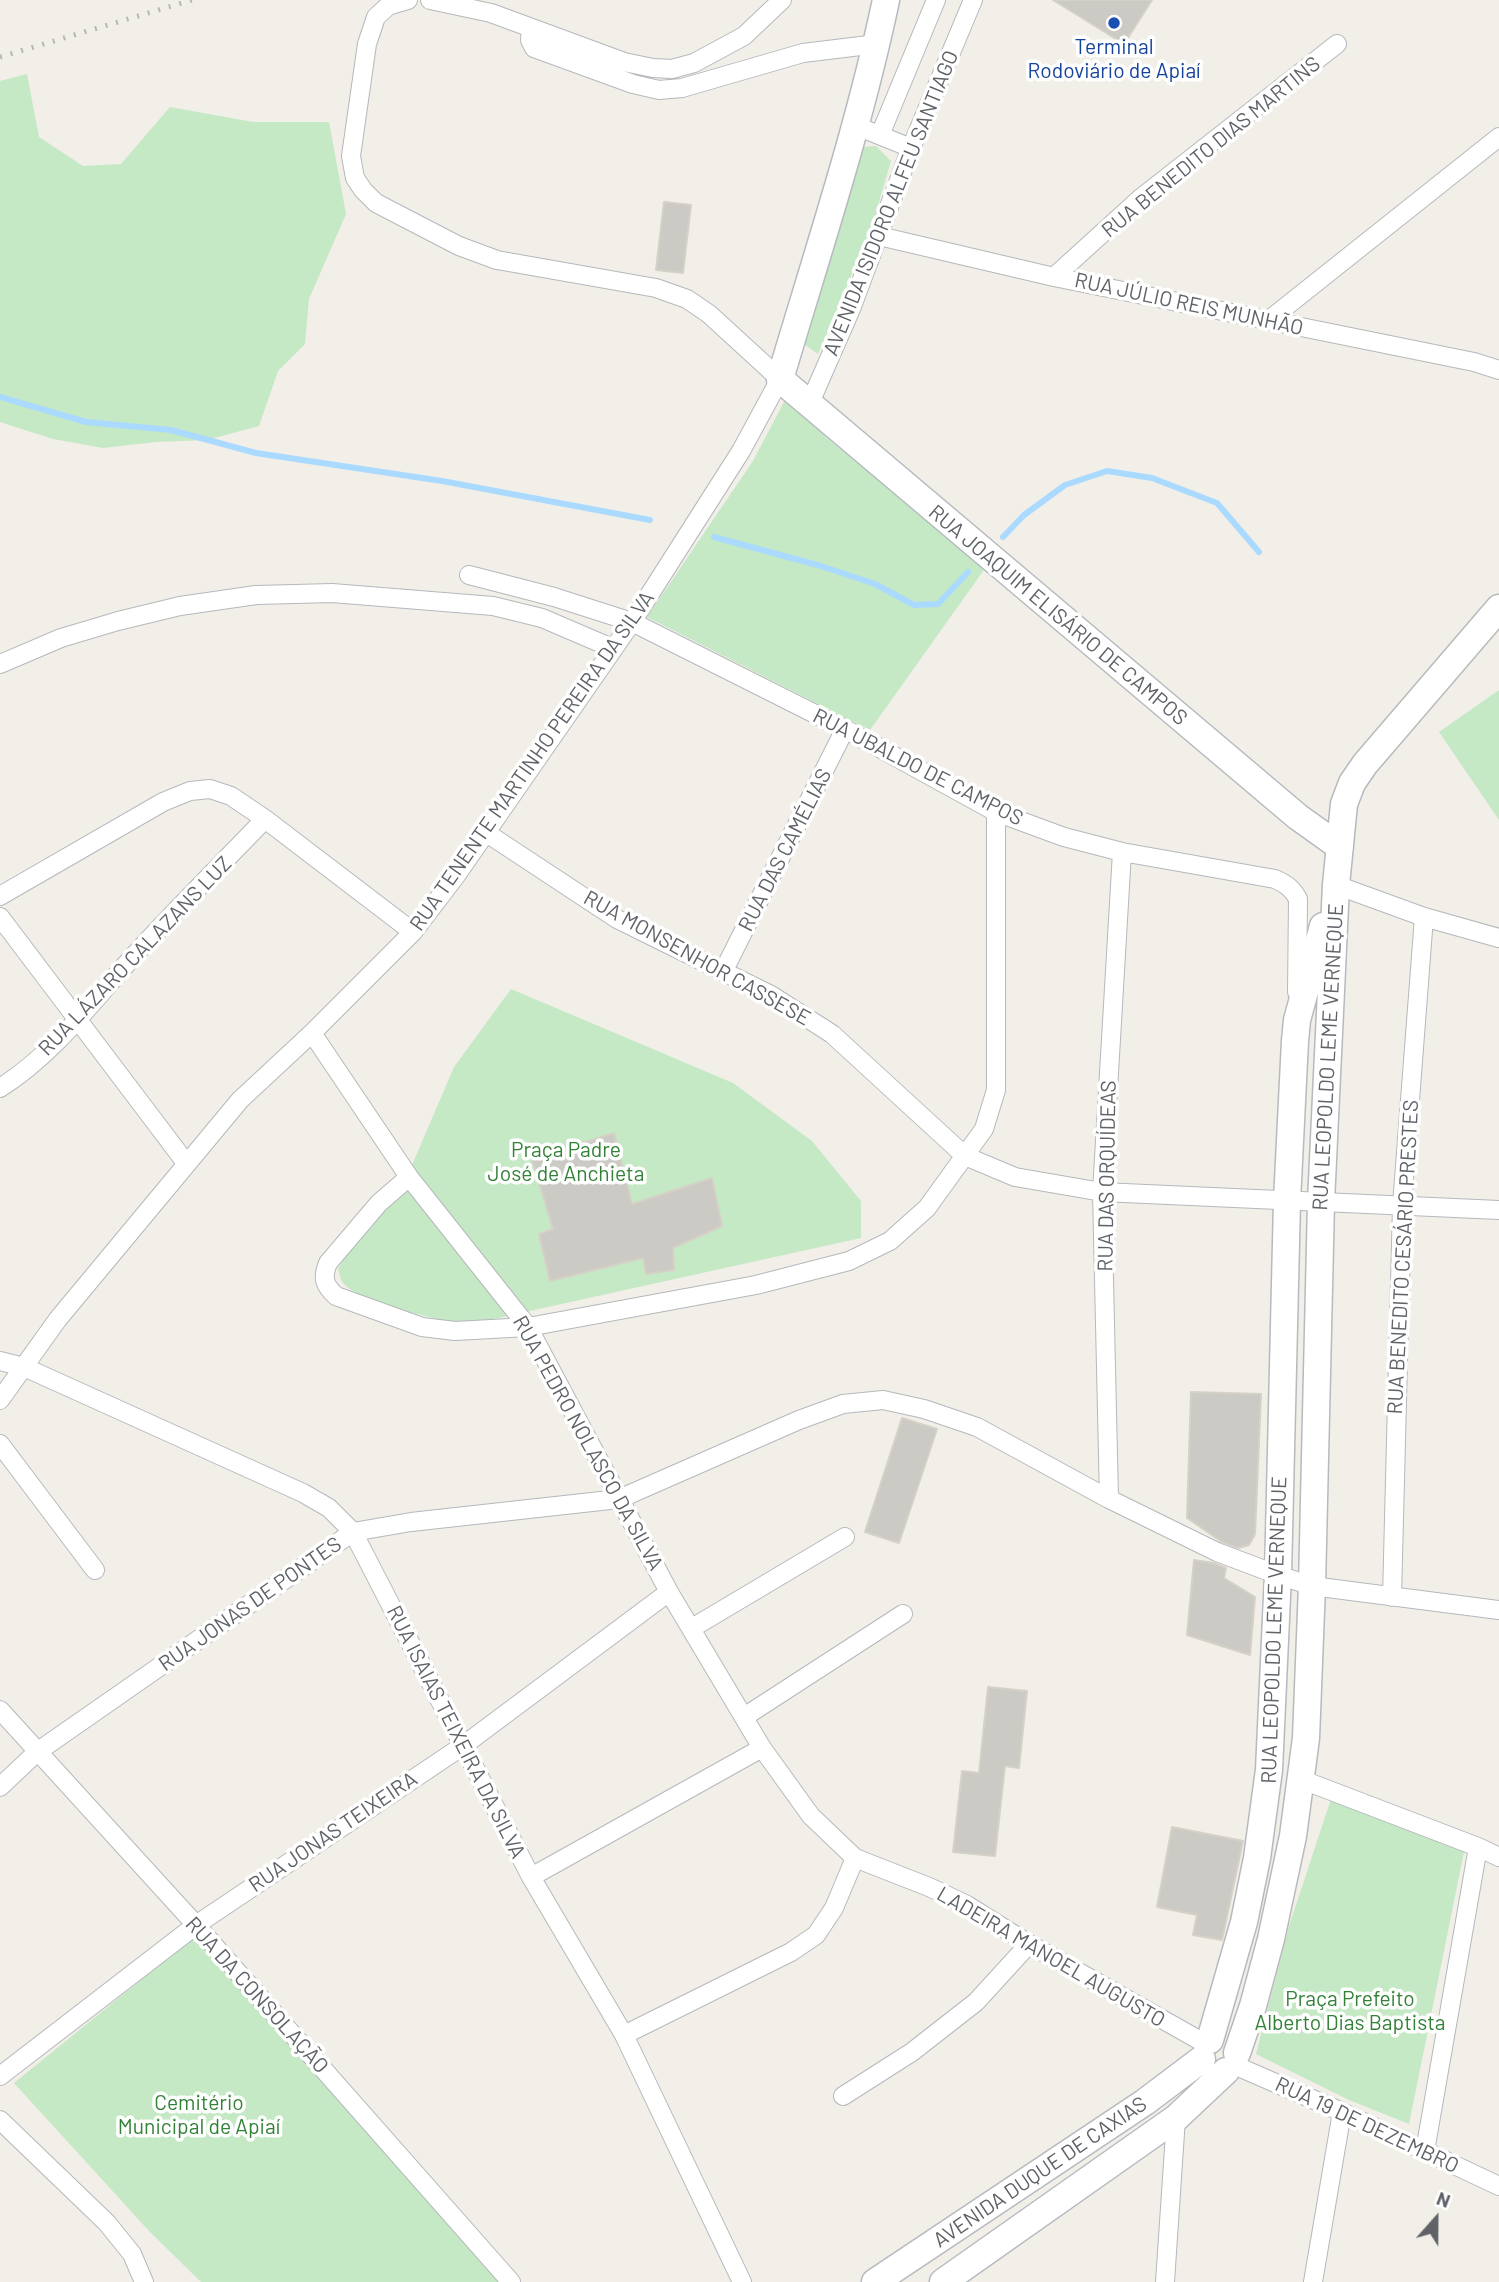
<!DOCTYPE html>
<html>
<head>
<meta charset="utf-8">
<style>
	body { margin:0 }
	#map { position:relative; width:1499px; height:2282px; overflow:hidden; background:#f1efe8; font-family:Barlow,sans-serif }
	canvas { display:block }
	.north { position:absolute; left:1401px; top:2184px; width:70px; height:70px; -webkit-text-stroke:5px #fff; paint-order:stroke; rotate:21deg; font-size:19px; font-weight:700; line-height:28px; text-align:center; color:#5f6368 }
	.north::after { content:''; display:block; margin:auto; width:24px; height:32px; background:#5f6368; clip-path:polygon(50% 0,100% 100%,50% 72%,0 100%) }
</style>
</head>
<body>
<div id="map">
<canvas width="1499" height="2282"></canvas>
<div class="north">N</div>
</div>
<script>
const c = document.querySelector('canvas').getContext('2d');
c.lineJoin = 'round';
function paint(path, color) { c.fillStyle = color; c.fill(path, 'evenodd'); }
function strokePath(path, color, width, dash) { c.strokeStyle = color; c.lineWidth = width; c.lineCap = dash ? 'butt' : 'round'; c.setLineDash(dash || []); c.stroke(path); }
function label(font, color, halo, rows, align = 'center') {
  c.font = font + ' Barlow,sans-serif'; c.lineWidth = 7; c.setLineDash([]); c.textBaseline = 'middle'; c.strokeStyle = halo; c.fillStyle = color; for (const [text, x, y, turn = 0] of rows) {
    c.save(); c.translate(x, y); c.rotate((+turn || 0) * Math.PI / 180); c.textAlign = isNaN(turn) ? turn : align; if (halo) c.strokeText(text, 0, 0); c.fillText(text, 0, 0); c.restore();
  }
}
const green = new Path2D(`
	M27 74 39 137 83 166 121 164 170 107 253 122H329L346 214 309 299 305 344 278 371 259 426 207 440 156 442 103 448 53 439 0 422V81Z
	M876 146 891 161 871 229 818 354 794 337 854 159 864 147Z
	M786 398 828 439 986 567 870 730 647 617 753 461Z
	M1499 690V820L1439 732Z
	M511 989 733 1083 812 1141 861 1201V1238L466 1325C440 1320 360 1303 344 1284 340 1280 340 1274 338 1269L348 1251 412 1165 454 1067Z
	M1332 1796 1465 1847 1409 2124 1349 2100 1256 2054 1290 1923Z
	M194 1937 501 2282H201L149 2231 14 2083Z`);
const stream = new Path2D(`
	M0 397 86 422 171 430 256 453 442 481 650 520
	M714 537 821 566 875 584 914 605 938 604 968 572
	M1003 537 1024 515 1065 485 1107 471 1152 478 1217 503 1259 552`);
const building = new Path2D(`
	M1053 0H1152L1124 44Z
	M664 202 691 205 683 273 656 270Z
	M614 1133 632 1204 712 1178 722 1226 673 1248 674 1270 646 1274 643 1258 550 1281 539 1234 553 1229 532 1159Z
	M1191 1392 1261 1394 1255 1534 1249 1545 1238 1548 1222 1542 1187 1518Z
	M902 1418 937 1429 899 1543 865 1532Z
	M1194 1560 1214 1563 1226 1568 1224 1578 1255 1597 1250 1655 1187 1635Z
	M988 1687 1027 1691 1019 1768 1005 1766 995 1856 953 1852 962 1771 979 1773Z
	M1172 1827 1243 1841 1222 1940 1193 1935 1197 1915 1157 1907Z`);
const street = new Path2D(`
	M430 0 491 13 624 62 653 68 672 69 694 63 744 36 782 0
	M531 30 530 40 534 48 633 84 659 90 682 88 803 53 877 44
	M854 125 911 148
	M880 135 936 0
	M879 236 1054 277 1474 362 1499 370
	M1054 277 1142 197 1337 44
	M1269 320 1499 137
	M809 405 851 309 911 148 973 0
	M469 575 554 597 632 622 845 729 996 812 1064 837 1122 852 1275 879C1286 884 1292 888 1298 899L1297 992
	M0 664 61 638 118 621 180 606 256 595 332 593 493 606 542 618 612 648
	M485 832 617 919 771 995 832 1034 965 1156 1015 1177 1102 1192 1499 1210
	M1336 885 1424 917 1499 938
	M0 896 163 802 190 791 210 789 231 796 265 819 413 932
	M0 917 186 1163
	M724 970 845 729
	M312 1033 409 1177 528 1327 669 1592 762 1748 811 1816 855 1858 929 1887 967 1905 1029 1944 1206 2044
	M0 1088C51 1056 89 1006 129 961 173 912 220 866 265 819
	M409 1177 379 1203 328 1263C322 1278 324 1285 336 1296L422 1327 455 1331 528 1327 756 1285 849 1261 890 1241 927 1208 984 1129 996 1090V812
	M0 1361 24 1367 303 1493 329 1508 353 1532 531 1877 624 2035 742 2282
	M0 1400 58 1319 240 1100 312 1033 413 932 455 877 632 622 741 451 780 379 709 314 687 299 656 288 497 260 459 246 376 203 363 190 355 178 351 156 367 44 376 17 388 6 408 0
	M0 1444 95 1570
	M1109 1499 1102 1192 1122 852
	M1392 1597 1402 1205 1424 917
	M692 1628 845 1537
	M0 1710 196 1925 511 2282
	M744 1717 903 1614
	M1300 1779 1478 1847 1499 1857
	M0 1787 37 1752 353 1532 411 1522 619 1499 799 1420 843 1404 883 1400 924 1409 977 1427 1109 1499 1217 1552 1278 1575 1312 1586 1499 1610
	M531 1877 762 1748
	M624 2035 791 1952 816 1935 834 1908 855 1858
	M1234 2065 1342 2112 1499 2186
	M0 2076 196 1925 464 1745 669 1592
	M843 2096 912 2052 976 2002 1029 1944
	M0 2120 107 2223 132 2254 144 2282
	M1425 2151 1478 1847
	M1165 2282 1176 2118
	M1313 2282 1342 2112`);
const secondary = new Path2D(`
	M886 0C859 128 817 254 780 379L1298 817 1340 847
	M1210 2040 1244 1922 1257 1858 1269 1770 1278 1575 1287 1201 1295 1041 1297 1020 1323 926
	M1237 2053 1253 2006 1271 1939 1293 1836 1306 1738 1312 1586 1321 1202 1336 885 1344 804 1352 783 1365 764 1499 608
	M875 2282 1145 2102 1202 2059
	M943 2282 1176 2118 1226 2071`);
const rail = new Path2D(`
	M0 57 192 0`);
const markers = [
	[1114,23,7,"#1a4fb4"]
];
const transitNames = [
	["Terminal",1114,47],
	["Rodoviário de Apiaí",1114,71]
];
const streetNames = [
	["RUA BENEDITO DIAS MARTINS",1211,147,-39],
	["AVENIDA ISIDORO ALFEU SANTIAGO",891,203,-68],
	["RUA JÚLIO REIS MUNHÃO",1189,304,12],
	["RUA JOAQUIM ELISÁRIO DE CAMPOS",1058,615,40],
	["RUA TENENTE MARTINHO PEREIRA DA SILVA",532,761,-55],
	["RUA UBALDO DE CAMPOS",918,767,27],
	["RUA DAS CAMÉLIAS",785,850,-63],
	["RUA LÁZARO CALAZANS LUZ",135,956,-46],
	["RUA MONSENHOR CASSESE",697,958,29],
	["RUA LEOPOLDO LEME VERNEQUE",1328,1057,-87],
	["RUA DAS ORQUÍDEAS",1107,1176,-89],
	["RUA BENEDITO CESÁRIO PRESTES",1403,1257,-87],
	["RUA PEDRO NOLASCO DA SILVA",588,1443,61],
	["RUA JONAS DE PONTES",250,1604,-35],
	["RUA LEOPOLDO LEME VERNEQUE",1274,1630,-88],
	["RUA ISAIAS TEIXEIRA DA SILVA",456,1732,63],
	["RUA JONAS TEIXEIRA",333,1832,-34],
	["LADEIRA MANOEL AUGUSTO",1051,1957,30],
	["RUA DA CONSOLAÇÃO",257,1995,48],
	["RUA 19 DE DEZEMBRO",1367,2125,25],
	["AVENIDA DUQUE DE CAXIAS",1040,2172,-34]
];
const parkNames = [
	["Praça Padre",566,1150],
	["José de Anchieta",566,1174],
	["Praça Prefeito",1350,1999],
	["Alberto Dias Baptista",1350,2023],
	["Cemitério",199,2103],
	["Municipal de Apiaí",199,2127]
];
paint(green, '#c5e8c5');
strokePath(stream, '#aadaff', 6);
paint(building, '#cccac5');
strokePath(building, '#d6d1c6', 2);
strokePath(street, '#b5b8bc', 20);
strokePath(secondary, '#b6babf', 29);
strokePath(street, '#fff', 18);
strokePath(secondary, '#fff', 26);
strokePath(rail, '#b6b7b8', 5, [2, 9]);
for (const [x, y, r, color] of markers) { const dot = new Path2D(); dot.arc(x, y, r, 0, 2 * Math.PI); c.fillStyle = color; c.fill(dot); strokePath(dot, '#fff', 2.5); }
label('21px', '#164399', '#fff', transitNames);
label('21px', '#5f6368', '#fff', streetNames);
label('21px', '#348238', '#fff', parkNames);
</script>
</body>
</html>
